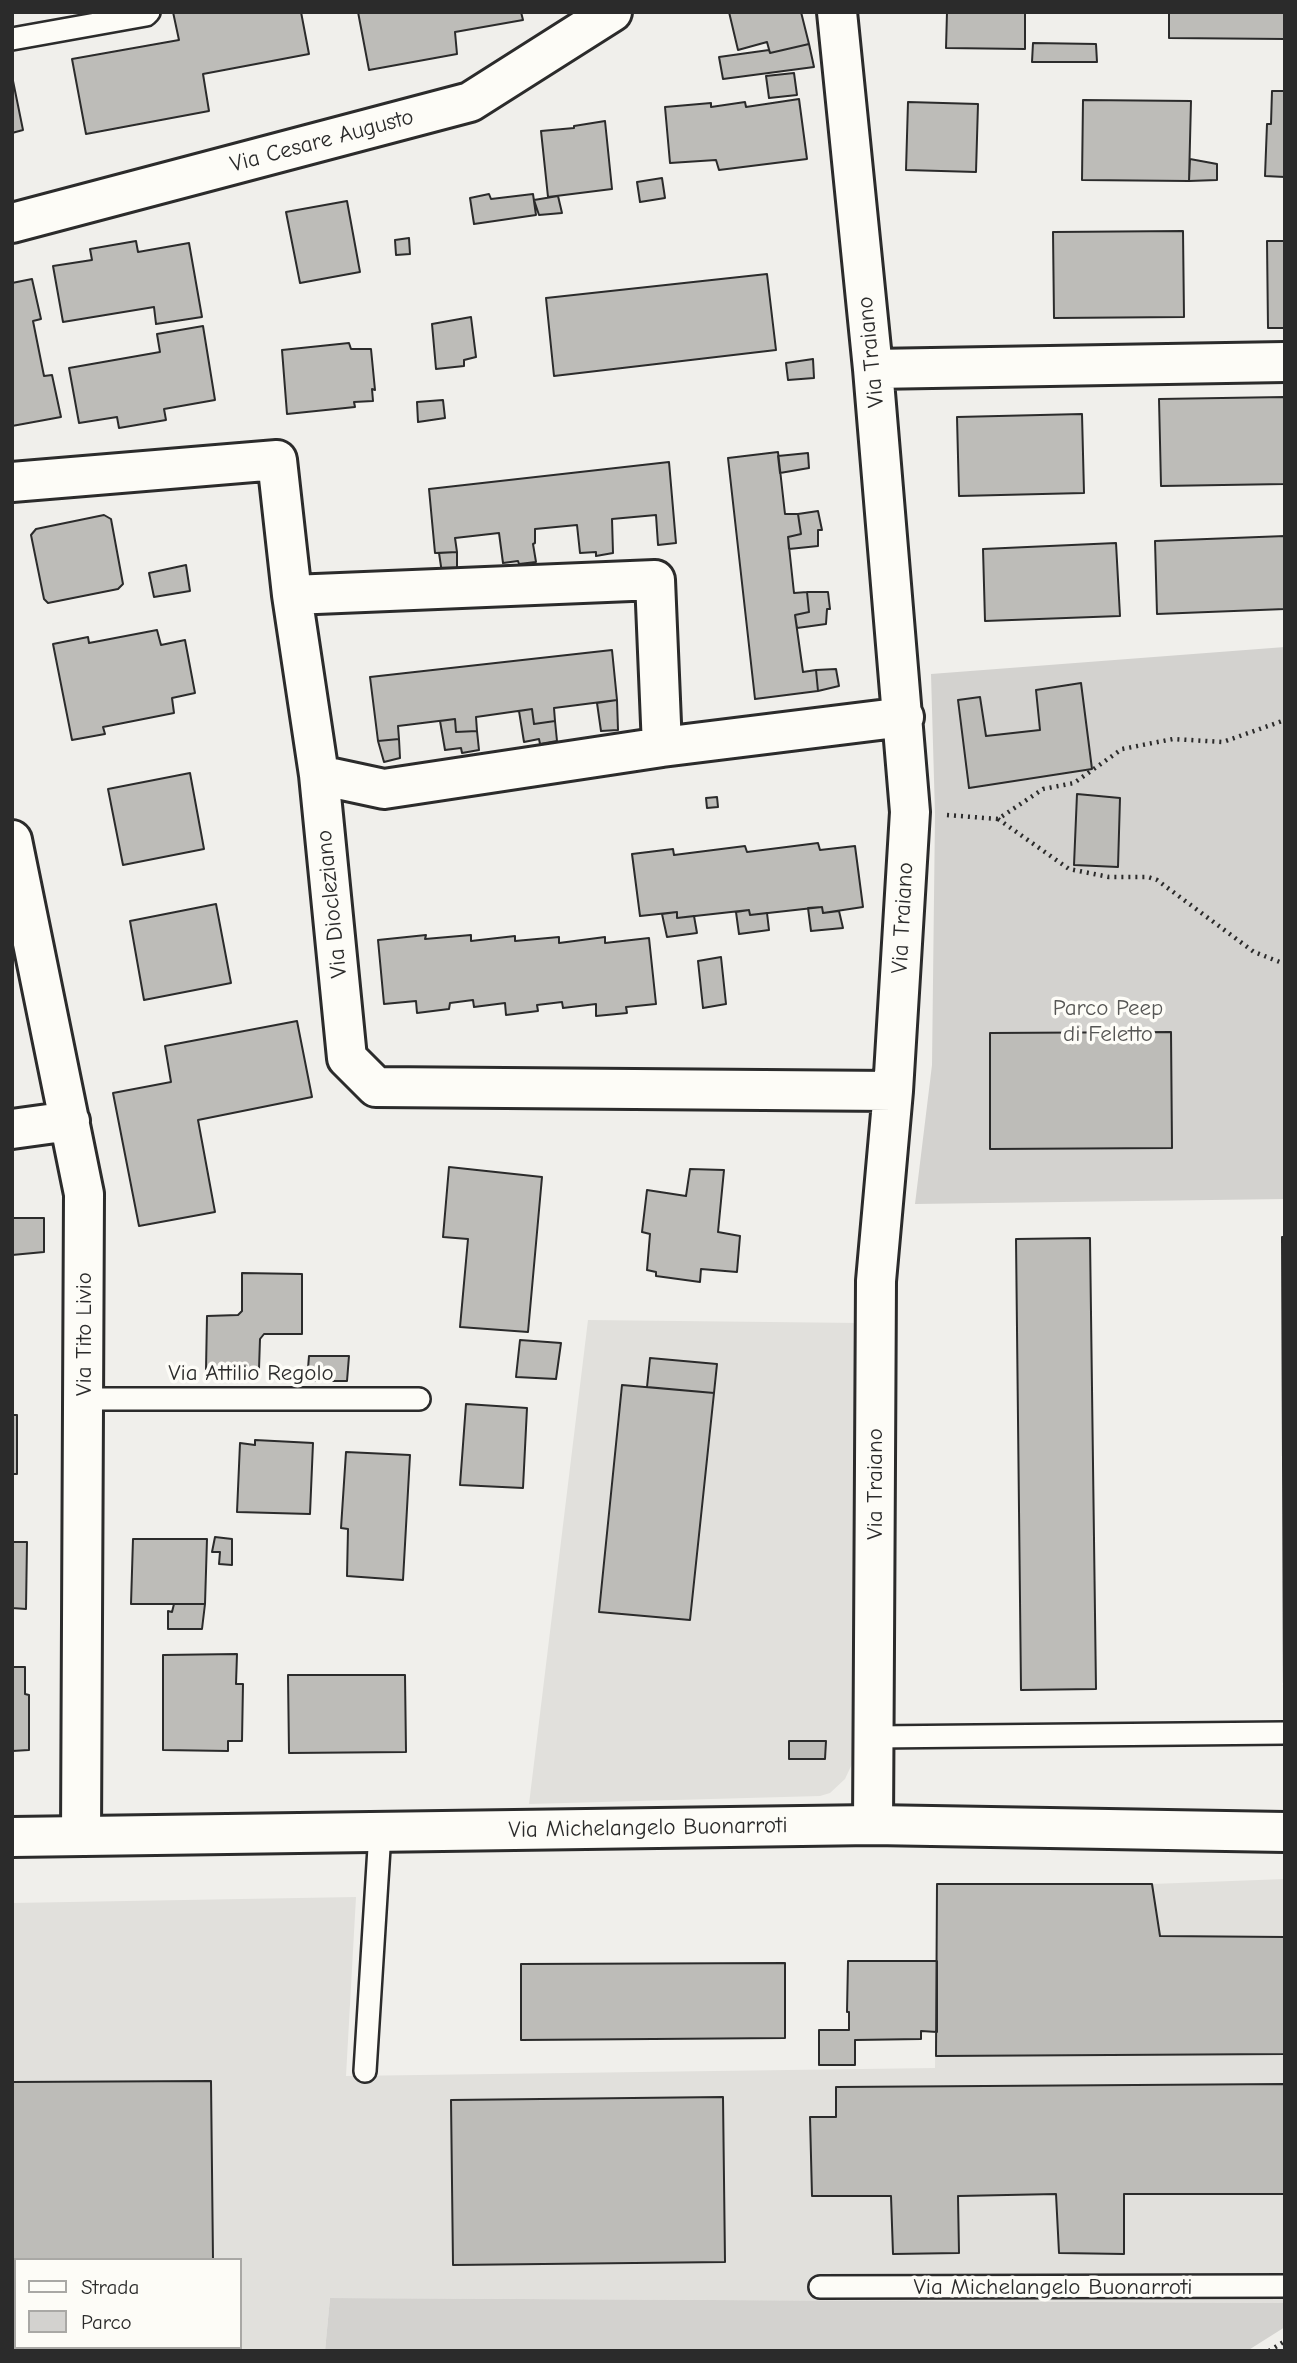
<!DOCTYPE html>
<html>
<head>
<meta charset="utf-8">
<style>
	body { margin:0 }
	#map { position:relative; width:1297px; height:2363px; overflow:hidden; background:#f0efeb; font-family:"Comic Neue",sans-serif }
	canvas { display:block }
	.frame { position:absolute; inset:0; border:14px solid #2b2b2b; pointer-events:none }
	.legend { position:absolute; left:14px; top:2258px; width:228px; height:91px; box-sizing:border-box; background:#fdfcf7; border:2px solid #a9a8a5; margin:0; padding:9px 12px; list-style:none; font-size:21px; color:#2b2b2b }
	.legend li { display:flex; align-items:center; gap:14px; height:35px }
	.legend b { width:35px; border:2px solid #a9a8a5 }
</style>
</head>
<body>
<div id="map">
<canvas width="1297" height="2363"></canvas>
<div class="frame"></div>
<ul class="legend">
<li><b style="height:9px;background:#fdfcf7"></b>Strada</li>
<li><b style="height:19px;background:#d3d2cf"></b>Parco</li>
</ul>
</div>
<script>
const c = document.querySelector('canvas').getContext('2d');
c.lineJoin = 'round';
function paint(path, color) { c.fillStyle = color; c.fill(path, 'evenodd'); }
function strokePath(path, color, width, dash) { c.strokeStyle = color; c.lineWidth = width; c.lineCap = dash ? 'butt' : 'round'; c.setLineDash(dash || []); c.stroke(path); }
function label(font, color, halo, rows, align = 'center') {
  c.font = font + ' "Comic Neue",sans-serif'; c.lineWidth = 7; c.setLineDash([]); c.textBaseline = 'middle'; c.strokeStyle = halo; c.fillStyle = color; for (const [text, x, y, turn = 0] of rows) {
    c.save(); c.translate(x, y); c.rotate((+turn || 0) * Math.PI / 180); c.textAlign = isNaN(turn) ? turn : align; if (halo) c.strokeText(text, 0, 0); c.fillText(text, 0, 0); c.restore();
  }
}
const built = new Path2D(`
	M588 1320 860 1323 853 1750 852 1764 845 1779 830 1793 820 1796 529 1804Z
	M1285 1879V2303L330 2298 325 2351H12V1903L356 1897 346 2076 935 2068 937 1884H1152ZM16 2260H240V2347H16Z`);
const green = new Path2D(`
	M1285 647V1199L915 1204 932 1065 935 814 931 674Z
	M330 2298 1285 2303V2327L1247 2351H325Z`);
const building = new Path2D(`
	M173 12H301L309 54 203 74 209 111 86 134 72 59 179 40Z
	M358 12H521L523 20 455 32 457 54 369 70Z
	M729 12H801L809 44 770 53 767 42 738 50Z
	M947 12H1025V49L946 48Z
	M1169 12H1285V39L1169 38Z
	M1033 43 1096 44 1097 62H1032Z
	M809 44 814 67 723 79 719 57 769 50 770 53Z
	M794 73 797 95 769 98 766 76Z
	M12 76 23 130 12 133Z
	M1272 91H1285V177L1265 176 1267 124H1271Z
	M799 99 807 159 719 170 716 160 670 163 665 107 711 103V107L745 102 746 107Z
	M1083 100 1191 101 1189 181 1082 180Z
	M908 102 978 104 976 172 906 170Z
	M605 121 612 189 548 197 541 131 574 128V126Z
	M1190 159 1217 164V180L1189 181Z
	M662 178 665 198 640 202 637 182Z
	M489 194 491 199 533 194 536 215 474 224 470 198Z
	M558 196 562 213 539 215 534 200Z
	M347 201 360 272 300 283 286 212Z
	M1183 231 1184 317 1054 318 1053 232Z
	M409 238 410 254 396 255 395 240Z
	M136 241 138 252 189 243 202 317 156 324 154 307 63 322 53 266 92 260 90 249Z
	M1267 241H1285V328H1268Z
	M767 274 776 350 554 376 546 298Z
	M32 279 41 319 33 321 44 376 52 375 61 417 12 426V283Z
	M471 317 476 357 464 360V366L436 369 432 324Z
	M203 326 215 400 164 409 166 420 119 428 117 417 79 423 69 368 160 352 157 334Z
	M349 343 351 349H371L375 390 372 389 373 401 354 402 355 407 287 414 282 350Z
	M813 359 814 378 788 380 786 363Z
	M1285 397V484L1161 486 1159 399Z
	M443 400 445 418 418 422 417 402Z
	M1082 414 1084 493 959 496 957 417Z
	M778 452 785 514H798L801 534 788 537 794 593 807 592 809 612 795 615 803 672 816 670 818 691 755 699 728 458Z
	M808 453 809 468 780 473 778 456Z
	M669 462 676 543 658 545 656 515 612 519 613 553 596 556V552L580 553 577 525 535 529V543L533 544 536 562 519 564 518 561 503 563 499 533 455 538 457 552 435 553 429 489Z
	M818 511 822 530H818V546L789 549 788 537 801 534 798 514Z
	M104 515 111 519 123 584 118 589 48 603 44 599 31 535 36 529Z
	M1285 536V609L1157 614 1155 541Z
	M1116 543 1120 616 985 621 983 549Z
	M457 552V571L442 573 439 553Z
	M186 565 190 591 154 597 149 573Z
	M807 592H828L830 609H827L826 624 797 628 795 615 809 612Z
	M157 630 161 645 185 640 195 693 172 698 174 713 103 727 105 734 72 740 53 644 88 637 89 643Z
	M612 650 617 700 554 708 555 721 534 724 532 709 476 717 477 731 456 732 455 719 398 726 399 739 378 741 370 677Z
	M836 669 839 686 818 691 816 670Z
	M1081 683 1092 769 969 788 958 700 980 697 986 736 1040 730 1036 690Z
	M617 700 618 730 601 731 597 703Z
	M532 709 534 724 555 721 557 741 540 744 539 739 524 742 519 711Z
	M455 719 456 732 477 731 479 750 462 753 461 748 445 750 440 721Z
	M399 739 400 758 384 762 378 741Z
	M190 773 204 849 123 865 108 789Z
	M1077 794 1120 798 1118 867 1074 865Z
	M717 797 718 807 707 808 706 798Z
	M818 843 820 850 855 846 863 907 823 913 822 907 750 915 749 910 677 918V912L640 916 632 854 673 849 674 855 745 846 747 852Z
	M216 904 231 983 144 1000 130 921Z
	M822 907 823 913 839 911 843 928 811 931 808 908Z
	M749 910 750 915 767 913 769 930 739 934 736 912Z
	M677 912V918L694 916 697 933 667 937 662 914Z
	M426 935 425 939 471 935V941L515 936V941L559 937V943L605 937V943L649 938 656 1004 626 1007 627 1013 596 1016V1004L563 1008 562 1002 537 1005 538 1011 506 1015 505 1003 474 1007 473 1000 450 1003 449 1009 417 1013 416 1001 384 1004 378 940Z
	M721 957 726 1004 703 1008 698 961Z
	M297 1021 312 1097 198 1120 215 1212 139 1226 113 1093 171 1082 165 1046Z
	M1171 1032 1172 1148 990 1149V1033Z
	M449 1167 542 1177 528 1332 460 1327 468 1239 443 1237Z
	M690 1169 724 1170 718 1232 740 1236 737 1272 701 1269 700 1282 656 1276V1272L647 1270 650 1234 642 1232 647 1190 686 1196Z
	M12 1218H44V1252L12 1255Z
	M1282 1237H1285V1688H1284Z
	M1090 1238 1096 1689 1021 1690 1016 1239Z
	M242 1273 302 1274V1334H264L260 1339 259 1369H206L207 1316 238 1315 242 1311Z
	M520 1340 561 1343 556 1379 516 1377Z
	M309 1356H349L347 1381H307Z
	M650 1358 717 1364 714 1393 647 1387Z
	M622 1385 714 1393 690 1620 599 1612Z
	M466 1404 527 1408 523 1488 460 1485Z
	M12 1415H17V1474H12Z
	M255 1440 313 1443 310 1514 237 1512 240 1443 255 1445Z
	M346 1452 410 1455 403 1580 347 1576 348 1529 341 1528Z
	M215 1537 232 1539V1565L219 1564 220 1552H212Z
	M133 1539H207L205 1604H131Z
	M12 1542H27L26 1609 12 1608Z
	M174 1604H205L202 1629H168V1611L172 1612Z
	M237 1654 236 1684H243L242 1741H228V1751L163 1750V1655Z
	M12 1667H25V1694L29 1695V1750L12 1751Z
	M288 1675H405L406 1752 289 1753Z
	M789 1741H826L825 1759H789Z
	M937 1884H1152L1160 1936 1285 1937V2054L936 2056Z
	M848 1961H937V2032L921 2031V2039L855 2040V2065H819V2030H849V2012H847Z
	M785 1963V2038L521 2040V1964Z
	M211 2081 213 2260H16V2347H213V2351H12V2082Z
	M1285 2084V2194H1124V2254L1059 2253 1056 2194 958 2196 959 2253 893 2254 891 2196H812L810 2117H836V2087Z
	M723 2097 725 2262 453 2265 451 2100Z`);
const path = new Path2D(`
	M947 815 998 819 1043 789 1074 783 1122 749 1173 739 1223 742 1285 720
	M998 819 1069 869 1109 877H1148L1157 880 1254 952 1285 964
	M1269 2351 1285 2341`);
const lane = new Path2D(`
	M12 39 146 15 149 12
	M83 1399H419
	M874 1737 1285 1733
	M365 2071 380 1832
	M820 2287 1285 2286`);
const street = new Path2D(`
	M837 12 873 369 910 812 893 1091 876 1281 873 1825
	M12 223 470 102 612 12
	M873 369 1285 362
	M12 482 277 460 292 595 319 775 347 1058 376 1087 893 1091
	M292 595 655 580 662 747 904 717
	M319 775 384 789 662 747
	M12 840 84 1194 81 1836
	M12 1129 70 1121`);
const secondary = new Path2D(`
	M12 1837 873 1825 1285 1832`);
const streetNames = [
	["Via Cesare Augusto",322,141,-15],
	["Via Traiano",871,352,-96],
	["Via Diocleziano",332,904,-96],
	["Via Traiano",903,918,-87],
	["Via Tito Livio",84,1334,-90],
	["Via Attilio Regolo",251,1373],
	["Via Traiano",875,1484,-90],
	["Via Michelangelo Buonarroti",648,1828,-1],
	["Via Michelangelo Buonarroti",1053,2287]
];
const parkNames = [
	["Parco Peep",1108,1008],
	["di Feletto",1108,1034]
];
paint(built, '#e1e0dc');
paint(green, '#d3d2cf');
paint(building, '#bdbcb8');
strokePath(building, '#2b2b2b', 2);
strokePath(lane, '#2b2b2b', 26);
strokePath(street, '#2b2b2b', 44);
strokePath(secondary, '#2b2b2b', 44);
strokePath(path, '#2b2b2b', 4.5, [2, 5]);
strokePath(lane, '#fdfcf7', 21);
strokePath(street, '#fdfcf7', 38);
strokePath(secondary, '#fdfcf7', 38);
label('23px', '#2b2b2b', '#fdfcf7', streetNames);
label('23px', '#555554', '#fdfcf7', parkNames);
</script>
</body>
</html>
